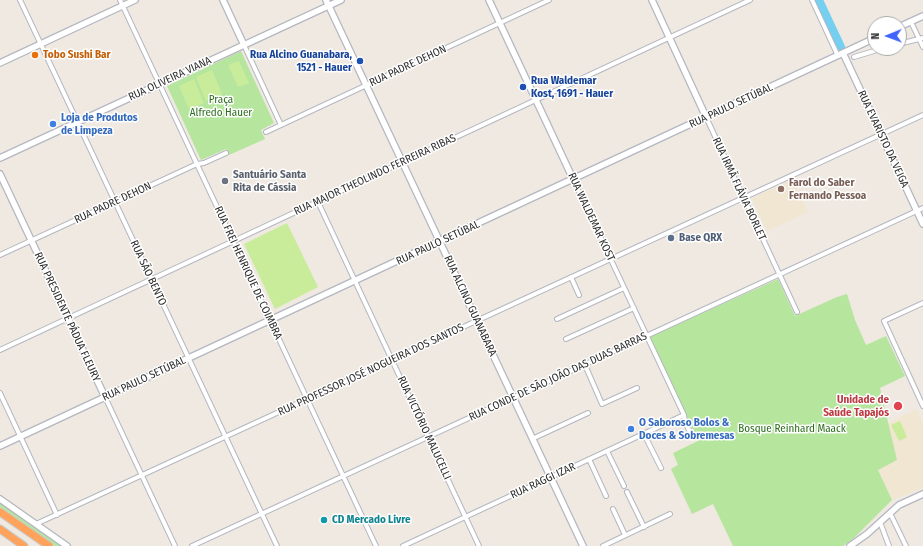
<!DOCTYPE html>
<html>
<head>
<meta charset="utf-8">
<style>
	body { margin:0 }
	#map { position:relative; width:923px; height:546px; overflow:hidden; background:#efe9e1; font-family:"Fira Sans Condensed",sans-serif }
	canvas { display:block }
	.north { position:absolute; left:867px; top:16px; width:40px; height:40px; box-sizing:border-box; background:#fff; border:1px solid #ababab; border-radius:50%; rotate:269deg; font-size:11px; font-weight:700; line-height:16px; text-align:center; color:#2e2e2e }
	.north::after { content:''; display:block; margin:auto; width:14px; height:18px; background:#4264fb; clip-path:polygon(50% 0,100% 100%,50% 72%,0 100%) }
</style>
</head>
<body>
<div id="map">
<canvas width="923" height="546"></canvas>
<div class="north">N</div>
</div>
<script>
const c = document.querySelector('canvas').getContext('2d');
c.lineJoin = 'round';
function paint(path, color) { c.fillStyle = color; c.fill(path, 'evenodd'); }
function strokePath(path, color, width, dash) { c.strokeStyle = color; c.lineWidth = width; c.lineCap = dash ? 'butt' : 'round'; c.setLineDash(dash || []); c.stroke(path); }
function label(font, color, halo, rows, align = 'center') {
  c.font = font + ' "Fira Sans Condensed",sans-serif'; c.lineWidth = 3; c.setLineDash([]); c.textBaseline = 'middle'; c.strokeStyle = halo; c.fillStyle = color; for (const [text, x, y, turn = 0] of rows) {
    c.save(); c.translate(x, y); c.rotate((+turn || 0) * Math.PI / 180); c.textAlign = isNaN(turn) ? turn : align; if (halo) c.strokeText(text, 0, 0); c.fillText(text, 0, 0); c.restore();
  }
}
const education = new Path2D(`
	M793 179 808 212 767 231 752 198Z
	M917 409 923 423V488L892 500 878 469 897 460 888 423Z`);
const green = new Path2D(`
	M241 51 274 123 261 130 265 139 229 155 226 149 201 160 167 86Z
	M778 279 795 316 837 297 847 294 855 320 866 345 886 336 905 376 880 388 897 460 878 470 892 500 853 539 843 546H733L713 504 692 514 671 469 678 465 673 453 698 441 649 337Z
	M0 502 63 546H55L0 507Z`);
const pitch = new Path2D(`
	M239 61 249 83 238 87 228 65Z
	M212 70 222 94 206 101 196 77Z
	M194 79 204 103 189 109 179 86Z
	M287 223 318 287 275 309 244 244Z
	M900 421 907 437 899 441 891 425Z`);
const river = new Path2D(`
	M819 0 841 47`);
const street = new Path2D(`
	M20 0 277 546
	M120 0 376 546
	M812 0 838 56
	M911 22 923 47
	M899 44 923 38
	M244 45 281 125
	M854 57 884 48
	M706 117 797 312
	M266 132 549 0
	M573 179 684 415 685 422 691 434
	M318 202 479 546
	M0 255 197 164 204 163 226 153
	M571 277 579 295
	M923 303 884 321 923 406
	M557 319 624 288
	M566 339 634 308
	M0 350 750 0
	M585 365 602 404 637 388
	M0 393 57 515
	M105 397 175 546
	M644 434 661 468
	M532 439 588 413
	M607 451 624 486
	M589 459 606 496
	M627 492 644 527
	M613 509 625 535
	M890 513 906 546
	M880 522 889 546
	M36 524 923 115
	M192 546 923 208
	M403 546 684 415
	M603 546 670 514`);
const secondary = new Path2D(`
	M223 0 244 45
	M326 0 583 546
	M489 0 573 179
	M652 0 706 117
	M899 27 923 16
	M843 53 923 224
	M0 63 135 0
	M0 158 341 0
	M0 174 105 397
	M0 446 875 38
	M0 499 67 546
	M850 546 867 534 899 505 923 494`);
const highway = new Path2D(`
	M0 512 49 546
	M0 529 24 546`);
const markers = [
	[35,55,4,"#e8710a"],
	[360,61,4,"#1a4fb4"],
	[523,87,4,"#1a4fb4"],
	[53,124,4,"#3f7fe0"],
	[225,181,4,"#6b7280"],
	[781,189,4,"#8d6e63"],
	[671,238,4,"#5c6f8a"],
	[898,406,5,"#e0444e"],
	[631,429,4,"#3f7fe0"],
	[324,520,4,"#0f9aa8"]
];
const foodNames = [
	["Tobo Sushi Bar",43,55]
];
const transitNames = [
	["Rua Alcino Guanabara,",352,55],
	["1521 - Hauer",352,68],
	["Rua Waldemar",531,81,"left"],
	["Kost, 1691 - Hauer",531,94,"left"]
];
const streetNames = [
	["RUA PADRE DEHON",408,66,-25],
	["RUA OLIVEIRA VIANA",170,79,-25],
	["RUA PAULO SETÚBAL",731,106,-25],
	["RUA EVARISTO DA VEIGA",883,139,65],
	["RUA MAJOR THEOLINDO FERREIRA RIBAS",375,175,-25],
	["RUA IRMÃ FLÁVIA BORLET",739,189,65],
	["RUA PADRE DEHON",113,203,-25],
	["RUA WALDEMAR KOST",591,217,65],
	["RUA PAULO SETÚBAL",438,243,-25],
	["RUA SÃO BENTO",148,273,65],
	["RUA FREI HENRIQUE DE COIMBRA",248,273,65],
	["RUA ALCINO GUANABARA",470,306,65],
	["RUA PRESIDENTE PÁDUA FLEURY",67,317,65],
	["RUA PROFESSOR JOSÉ NOGUEIRA DOS SANTOS",371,370,-25],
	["RUA CONDE DE SÃO JOÃO DAS DUAS BARRAS",558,377,-25],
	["RUA PAULO SETÚBAL",144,379,-25],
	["RUA VICTÓRIO MALUCELLI",424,428,65],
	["RUA RAGGI IZAR",543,481,-25]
];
const parkNames = [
	["Praça",221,100],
	["Alfredo Hauer",221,113],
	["Bosque Reinhard Maack",792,429]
];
const shopNames = [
	["Loja de Produtos",61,118],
	["de Limpeza",61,131],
	["O Saboroso Bolos &",639,423],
	["Doces & Sobremesas",639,436]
];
const worshipNames = [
	["Santuário Santa",233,175],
	["Rita de Cássia",233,188]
];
const educationNames = [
	["Farol do Saber",789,183],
	["Fernando Pessoa",789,196]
];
const serviceNames = [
	["Base QRX",679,238]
];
const healthNames = [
	["Unidade de",889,400],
	["Saúde Tapajós",889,413]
];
const cultureNames = [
	["CD Mercado Livre",332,520]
];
paint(education, '#f0e6d1');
paint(green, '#b6e59e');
paint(pitch, '#c9ec9a');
strokePath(river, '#75cff0', 8);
strokePath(street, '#b4b7c1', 6);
strokePath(secondary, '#b4b7c1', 8);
strokePath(highway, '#c9c9c9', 9);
strokePath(street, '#fff', 4);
strokePath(secondary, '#fff', 5.5);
strokePath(highway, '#ffa35c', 7);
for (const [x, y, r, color] of markers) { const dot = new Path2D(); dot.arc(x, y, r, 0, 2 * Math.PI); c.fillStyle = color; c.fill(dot); strokePath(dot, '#fff', 1.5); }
label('bold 11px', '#c56008', '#fff', foodNames, 'left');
label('bold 11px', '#164399', '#fff', transitNames, 'right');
label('11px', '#2e2e2e', '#fff', streetNames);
label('11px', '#2c6e1b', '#fff', parkNames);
label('bold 11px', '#366cbe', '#fff', shopNames, 'left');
label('bold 11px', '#5b616d', '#fff', worshipNames, 'left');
label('bold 11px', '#785e54', '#fff', educationNames, 'left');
label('bold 11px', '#4e5e75', '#fff', serviceNames, 'left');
label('bold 11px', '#be3a42', '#fff', healthNames, 'right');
label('bold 11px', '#0d838f', '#fff', cultureNames, 'left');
</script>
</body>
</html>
